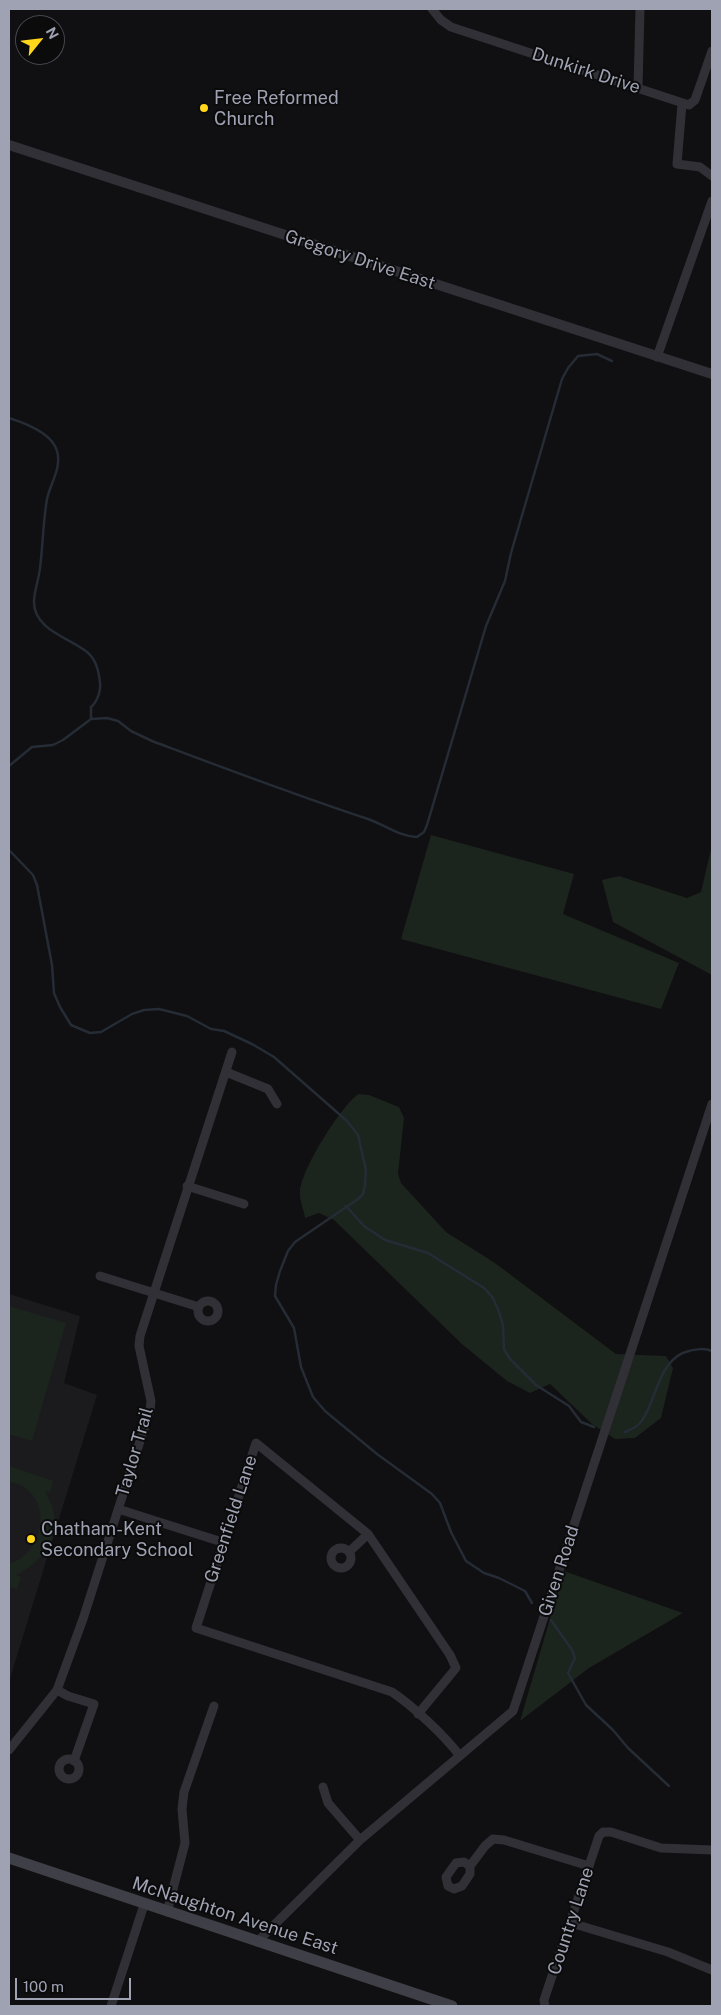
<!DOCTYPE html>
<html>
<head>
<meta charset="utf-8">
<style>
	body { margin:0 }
	#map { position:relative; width:721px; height:2015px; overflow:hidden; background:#100f11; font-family:"Public Sans",sans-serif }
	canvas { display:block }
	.frame { position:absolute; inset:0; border:10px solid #9fa2b3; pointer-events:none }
	.north { position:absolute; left:15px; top:15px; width:50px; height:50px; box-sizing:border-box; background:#0b0b0c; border:1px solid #46474f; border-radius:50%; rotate:61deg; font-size:14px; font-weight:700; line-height:20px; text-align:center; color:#9fa2b3 }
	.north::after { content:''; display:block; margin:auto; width:18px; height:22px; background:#ffd61a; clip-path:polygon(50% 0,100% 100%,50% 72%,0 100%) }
	.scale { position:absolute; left:15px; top:1978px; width:116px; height:22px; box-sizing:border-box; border:2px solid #9fa2b3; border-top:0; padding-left:6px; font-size:15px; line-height:18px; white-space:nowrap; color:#9fa2b3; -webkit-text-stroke:4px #0b0b0c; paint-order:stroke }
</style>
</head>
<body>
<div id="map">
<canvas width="721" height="2015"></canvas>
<div class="frame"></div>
<div class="north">N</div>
<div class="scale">100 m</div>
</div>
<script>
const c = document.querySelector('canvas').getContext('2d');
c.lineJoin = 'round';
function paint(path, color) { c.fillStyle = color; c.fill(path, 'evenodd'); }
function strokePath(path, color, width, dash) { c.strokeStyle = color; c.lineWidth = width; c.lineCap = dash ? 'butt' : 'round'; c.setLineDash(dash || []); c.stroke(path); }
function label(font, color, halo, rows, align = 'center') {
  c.font = font + ' "Public Sans",sans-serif'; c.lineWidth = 4; c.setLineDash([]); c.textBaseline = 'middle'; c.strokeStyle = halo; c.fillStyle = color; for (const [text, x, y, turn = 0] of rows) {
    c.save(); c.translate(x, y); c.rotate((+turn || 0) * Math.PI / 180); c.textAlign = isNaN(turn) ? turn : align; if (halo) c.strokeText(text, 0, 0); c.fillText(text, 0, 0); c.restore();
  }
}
const built = new Path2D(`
	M9 1294 80 1316 64 1383 97 1395 9 1682Z`);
const green = new Path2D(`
	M431 835 574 874 563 914 679 963 661 1009 401 939Z
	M712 845V975L613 922 602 880 619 876 687 898 701 892Z
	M358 1094 369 1095 399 1107 404 1118 398 1174 401 1183 446 1232 495 1263 616 1354 666 1356 673 1368 661 1418 635 1438 615 1439 592 1424 550 1384 530 1393 507 1381 463 1345 334 1220 319 1213 305 1218C304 1210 299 1199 300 1191 302 1168 340 1108 358 1094Z
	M9 1306 66 1323 32 1441 9 1434Z
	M9 1466 53 1481 50 1492 45 1491C47 1496 51 1502 53 1509 61 1538 41 1563 16 1575L21 1577 17 1589 9 1587V1564C40 1555 52 1511 27 1489 22 1485 14 1483 9 1481Z
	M564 1571 683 1613 589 1668 520 1721Z`);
const stream = new Path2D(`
	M9 418C25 423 52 433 57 451 62 468 50 484 47 499 43 522 43 545 40 568 39 579 34 591 34 602 34 630 70 638 87 652 96 659 99 672 100 683 101 691 97 702 91 707V719
	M9 766 32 747 53 745 63 740 91 719 107 718 118 721 131 731 152 741C224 768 295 795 368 819 385 825 398 836 417 837L424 832 427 825 486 626 505 581 511 553 562 379 568 368 578 356 597 354 612 361
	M9 850 33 875 37 885 52 965 54 993 60 1007 71 1025 90 1033 101 1032 132 1014 144 1010 159 1009 187 1016 211 1029 224 1031 252 1044 274 1057 347 1121 358 1135 366 1170 365 1185 363 1194 358 1199 295 1242 288 1251 280 1271 276 1285 275 1296 294 1328 301 1367 313 1397 325 1411 377 1454 432 1494 440 1503 451 1532 466 1561 484 1573 499 1578 525 1591 532 1603
	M346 1206 364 1226 385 1240 428 1253 484 1288 493 1298 499 1312 503 1325 504 1349 510 1359 536 1385 569 1406 581 1422 594 1427
	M625 1432C632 1429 639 1426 643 1419 657 1397 660 1357 689 1351 698 1349 704 1348 712 1351
	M551 1620 572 1650 575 1658 568 1673 586 1705 613 1730 628 1748 669 1786`);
const minor = new Path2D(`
	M432 9 441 20 451 27 689 105 695 100 712 51
	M638 88 640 9
	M682 104 677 164 700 167 712 176
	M657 357 712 201
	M226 1072 268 1089 277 1104
	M187 1186 244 1204
	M100 1276 199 1307
	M198 1311a10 10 0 1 1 20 0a10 10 0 1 1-20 0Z
	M118 1509 222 1542
	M331 1558a10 10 0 1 1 20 0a10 10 0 1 1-20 0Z
	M349 1552 368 1534
	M57 1690 68 1696 94 1704 74 1761
	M418 1714 456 1668 450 1655 368 1534 256 1443 196 1628 392 1692C413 1706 445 1736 460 1756
	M9 1750 57 1690 83 1619 150 1410 151 1401 139 1346 140 1336 232 1052
	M59 1769a10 10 0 1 1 20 0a10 10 0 1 1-20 0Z
	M323 1787 328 1803 360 1840
	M470 1866 464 1862 456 1863 446 1877 448 1886 454 1889 462 1886 470 1874V1866L485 1846 493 1839 504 1840 589 1866
	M167 1912 185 1843 182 1809 184 1792 214 1706
	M571 1923 668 1952 712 1970
	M257 1942 360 1840 513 1711 712 1104
	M111 2006 144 1905
	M545 2006 544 2000 599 1836 603 1832H611L661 1848 712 1850`);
const tertiary = new Path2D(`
	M9 145 712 374`);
const secondary = new Path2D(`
	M9 1858 452 2006`);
const markers = [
	[204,108,5,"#ffd61a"],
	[31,1539,5,"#ffd61a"]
];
const streetNames = [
	["Dunkirk Drive",586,71,18],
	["Gregory Drive East",360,260,18],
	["Taylor Trail",135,1452,-74],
	["Greenfield Lane",231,1519,-72],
	["Given Road",559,1571,-72],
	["McNaughton Avenue East",235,1916,18],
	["Country Lane",571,1921,-72]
];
const poiNames = [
	["Free Reformed",214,98],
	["Church",214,119],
	["Chatham-Kent",41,1529],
	["Secondary School",41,1550]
];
paint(built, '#1b1b1e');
paint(green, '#1c241e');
strokePath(stream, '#252c35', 2.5);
strokePath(minor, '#303036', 9);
strokePath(tertiary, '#303036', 10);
strokePath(secondary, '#3e3f47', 11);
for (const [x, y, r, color] of markers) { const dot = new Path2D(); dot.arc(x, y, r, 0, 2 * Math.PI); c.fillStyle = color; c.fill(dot); strokePath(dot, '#0b0b0c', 2); }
label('18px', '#9fa2b3', '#0b0b0c', streetNames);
label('18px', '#9fa2b3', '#0b0b0c', poiNames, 'left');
</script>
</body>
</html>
